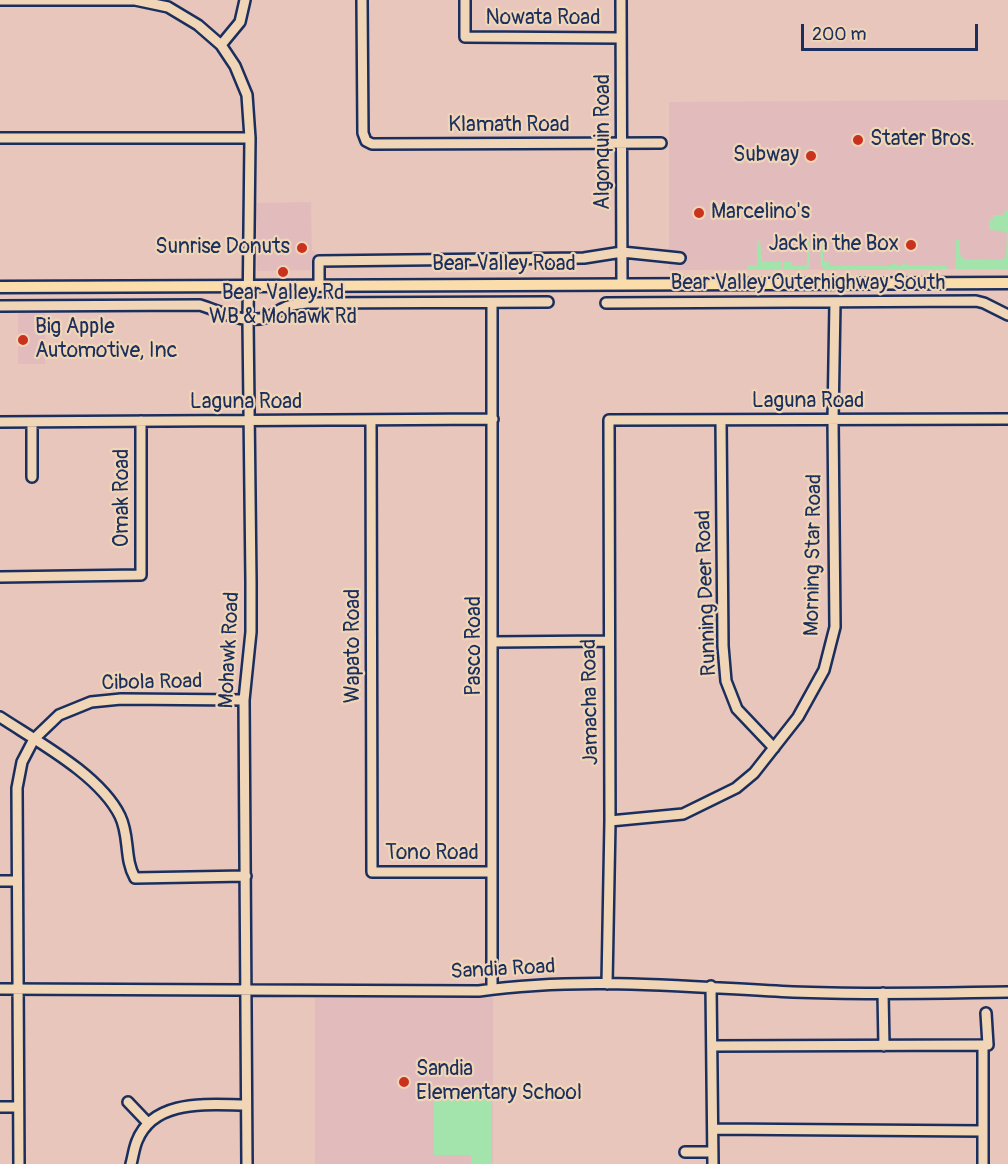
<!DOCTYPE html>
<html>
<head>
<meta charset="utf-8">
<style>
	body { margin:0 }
	#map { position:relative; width:1008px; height:1164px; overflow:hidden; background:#e8c6bb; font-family:Pangolin,sans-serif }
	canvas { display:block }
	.scale { position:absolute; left:801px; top:24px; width:177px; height:27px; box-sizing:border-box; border:3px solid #1b2f5e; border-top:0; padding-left:8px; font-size:18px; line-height:21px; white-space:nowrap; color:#1b2f5e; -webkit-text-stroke:4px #f0d5b7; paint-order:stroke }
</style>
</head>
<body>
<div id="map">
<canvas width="1008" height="1164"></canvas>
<div class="scale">200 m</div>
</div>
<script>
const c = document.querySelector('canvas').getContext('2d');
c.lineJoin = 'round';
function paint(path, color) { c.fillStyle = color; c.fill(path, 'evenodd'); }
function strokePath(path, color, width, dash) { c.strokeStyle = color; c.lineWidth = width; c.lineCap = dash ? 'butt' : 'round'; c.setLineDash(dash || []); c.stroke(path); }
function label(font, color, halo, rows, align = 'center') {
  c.font = font + ' Pangolin,sans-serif'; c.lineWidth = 4.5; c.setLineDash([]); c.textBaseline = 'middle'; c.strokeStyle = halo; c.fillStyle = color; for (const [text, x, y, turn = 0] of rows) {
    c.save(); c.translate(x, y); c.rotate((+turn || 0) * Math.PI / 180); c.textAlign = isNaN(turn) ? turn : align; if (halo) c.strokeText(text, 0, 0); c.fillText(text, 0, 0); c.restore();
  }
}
const built = new Path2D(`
	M1008 100V269L669 270V102Z
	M311 202 312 251H315L316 256 313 260 311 270 257 271 256 203Z
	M18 310H45V364H18Z
	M493 997V1164H315V998Z`);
const green = new Path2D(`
	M1008 209V269H955L956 240 957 239 960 241V254L964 259 1001 260 1006 257 1007 234 1003 231 989 230V219H993V215H1002Z
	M820 240H823V261L829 262V266H892V263L900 266 905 263 908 265 947 266V269L826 270 821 267Z
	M757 241H760L762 261 782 262V270H747V265H757Z
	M802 241H808L810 243V267L805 270H783V262H791L792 266 807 265V243H802Z
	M434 1090H492V1164H471V1155H434Z`);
const minor = new Path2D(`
	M0 0H135L168 7 198 25 221 45 235 66 247 95 250 138 248 320 251 582V632L244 700 247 1164
	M362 0 363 133 366 141 372 144 661 143
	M465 0V37L621 38
	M621 0 622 284
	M221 45 240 22 245 0
	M0 138H250
	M319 286V261L584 258 622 252 680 258
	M492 303V988
	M606 303 976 301 984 303 1008 315
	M0 306 200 305C223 312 243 325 268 317 274 315 278 310 284 308 291 304 299 304 307 303L548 302
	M371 421 372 872H492
	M721 421 723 646 726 681 737 709 774 748
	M0 422 493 419
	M32 422V477
	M0 577 141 575V421
	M493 642 608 641
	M0 717C38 742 100 775 120 816 130 836 124 859 135 878L246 876
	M610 821 683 814 736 788 754 773 798 717 824 670 835 627 833 420 835 302
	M0 881H17
	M607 984 610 821 609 420 1008 419
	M711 986 713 1164
	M0 989 479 991C583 976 689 987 793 992 865 995 937 993 1008 992
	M883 993 884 1046
	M712 1046 983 1045
	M128 1102 148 1123
	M0 1107H18
	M713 1129 983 1131
	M685 1152H713
	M19 1164 17 788 22 762 34 739 59 715 91 702 121 699 244 700
	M131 1164C133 1157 134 1148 137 1141 154 1098 209 1105 246 1105
	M983 1164V1045H988L986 1013`);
const major = new Path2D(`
	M0 287 1008 283`);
const markers = [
	[858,140,6,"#c8321e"],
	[811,156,6,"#c8321e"],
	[699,213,6,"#c8321e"],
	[911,245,6,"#c8321e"],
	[302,248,6,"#c8321e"],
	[283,272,6,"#c8321e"],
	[23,340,6,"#c8321e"],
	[404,1082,6,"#c8321e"]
];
const streetNames = [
	["Nowata Road",543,19],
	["Klamath Road",509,126],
	["Algonquin Road",604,142,-90],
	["Bear Valley Road",504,265],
	["Bear Valley Outerhighway South",808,284],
	["Laguna Road",808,402],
	["Laguna Road",246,403],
	["Omak Road",123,498,-90],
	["Morning Star Road",814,555,-89],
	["Running Deer Road",707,593,-92],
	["Wapato Road",354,646,-90],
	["Pasco Road",475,646,-90],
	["Mohawk Road",230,650,-87],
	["Cibola Road",152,683,-1],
	["Jamacha Road",591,702,-91],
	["Tono Road",432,854],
	["Sandia Road",503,970,-3]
];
const poiNames = [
	["Stater Bros.",870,140],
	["Subway",799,156,"right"],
	["Marcelino's",711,213],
	["Jack in the Box",899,245,"right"],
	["Sunrise Donuts",290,248,"right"],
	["Bear Valley Rd",283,294,"center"],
	["WB & Mohawk Rd",283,318,"center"],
	["Big Apple",35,328],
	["Automotive, Inc",35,352],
	["Sandia",416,1070],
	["Elementary School",416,1094]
];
paint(built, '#e2bcbd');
paint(green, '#a3e3ac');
strokePath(minor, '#1b2f5e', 14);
strokePath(major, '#1b2f5e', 15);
strokePath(minor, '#f0d5b7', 9);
strokePath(major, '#faddab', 10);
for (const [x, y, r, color] of markers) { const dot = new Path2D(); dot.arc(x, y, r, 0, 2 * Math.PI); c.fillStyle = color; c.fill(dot); strokePath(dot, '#f0d5b7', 2); }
label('21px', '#1b2f5e', '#f0d5b7', streetNames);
label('21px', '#1b2f5e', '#f0d5b7', poiNames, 'left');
</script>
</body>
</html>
